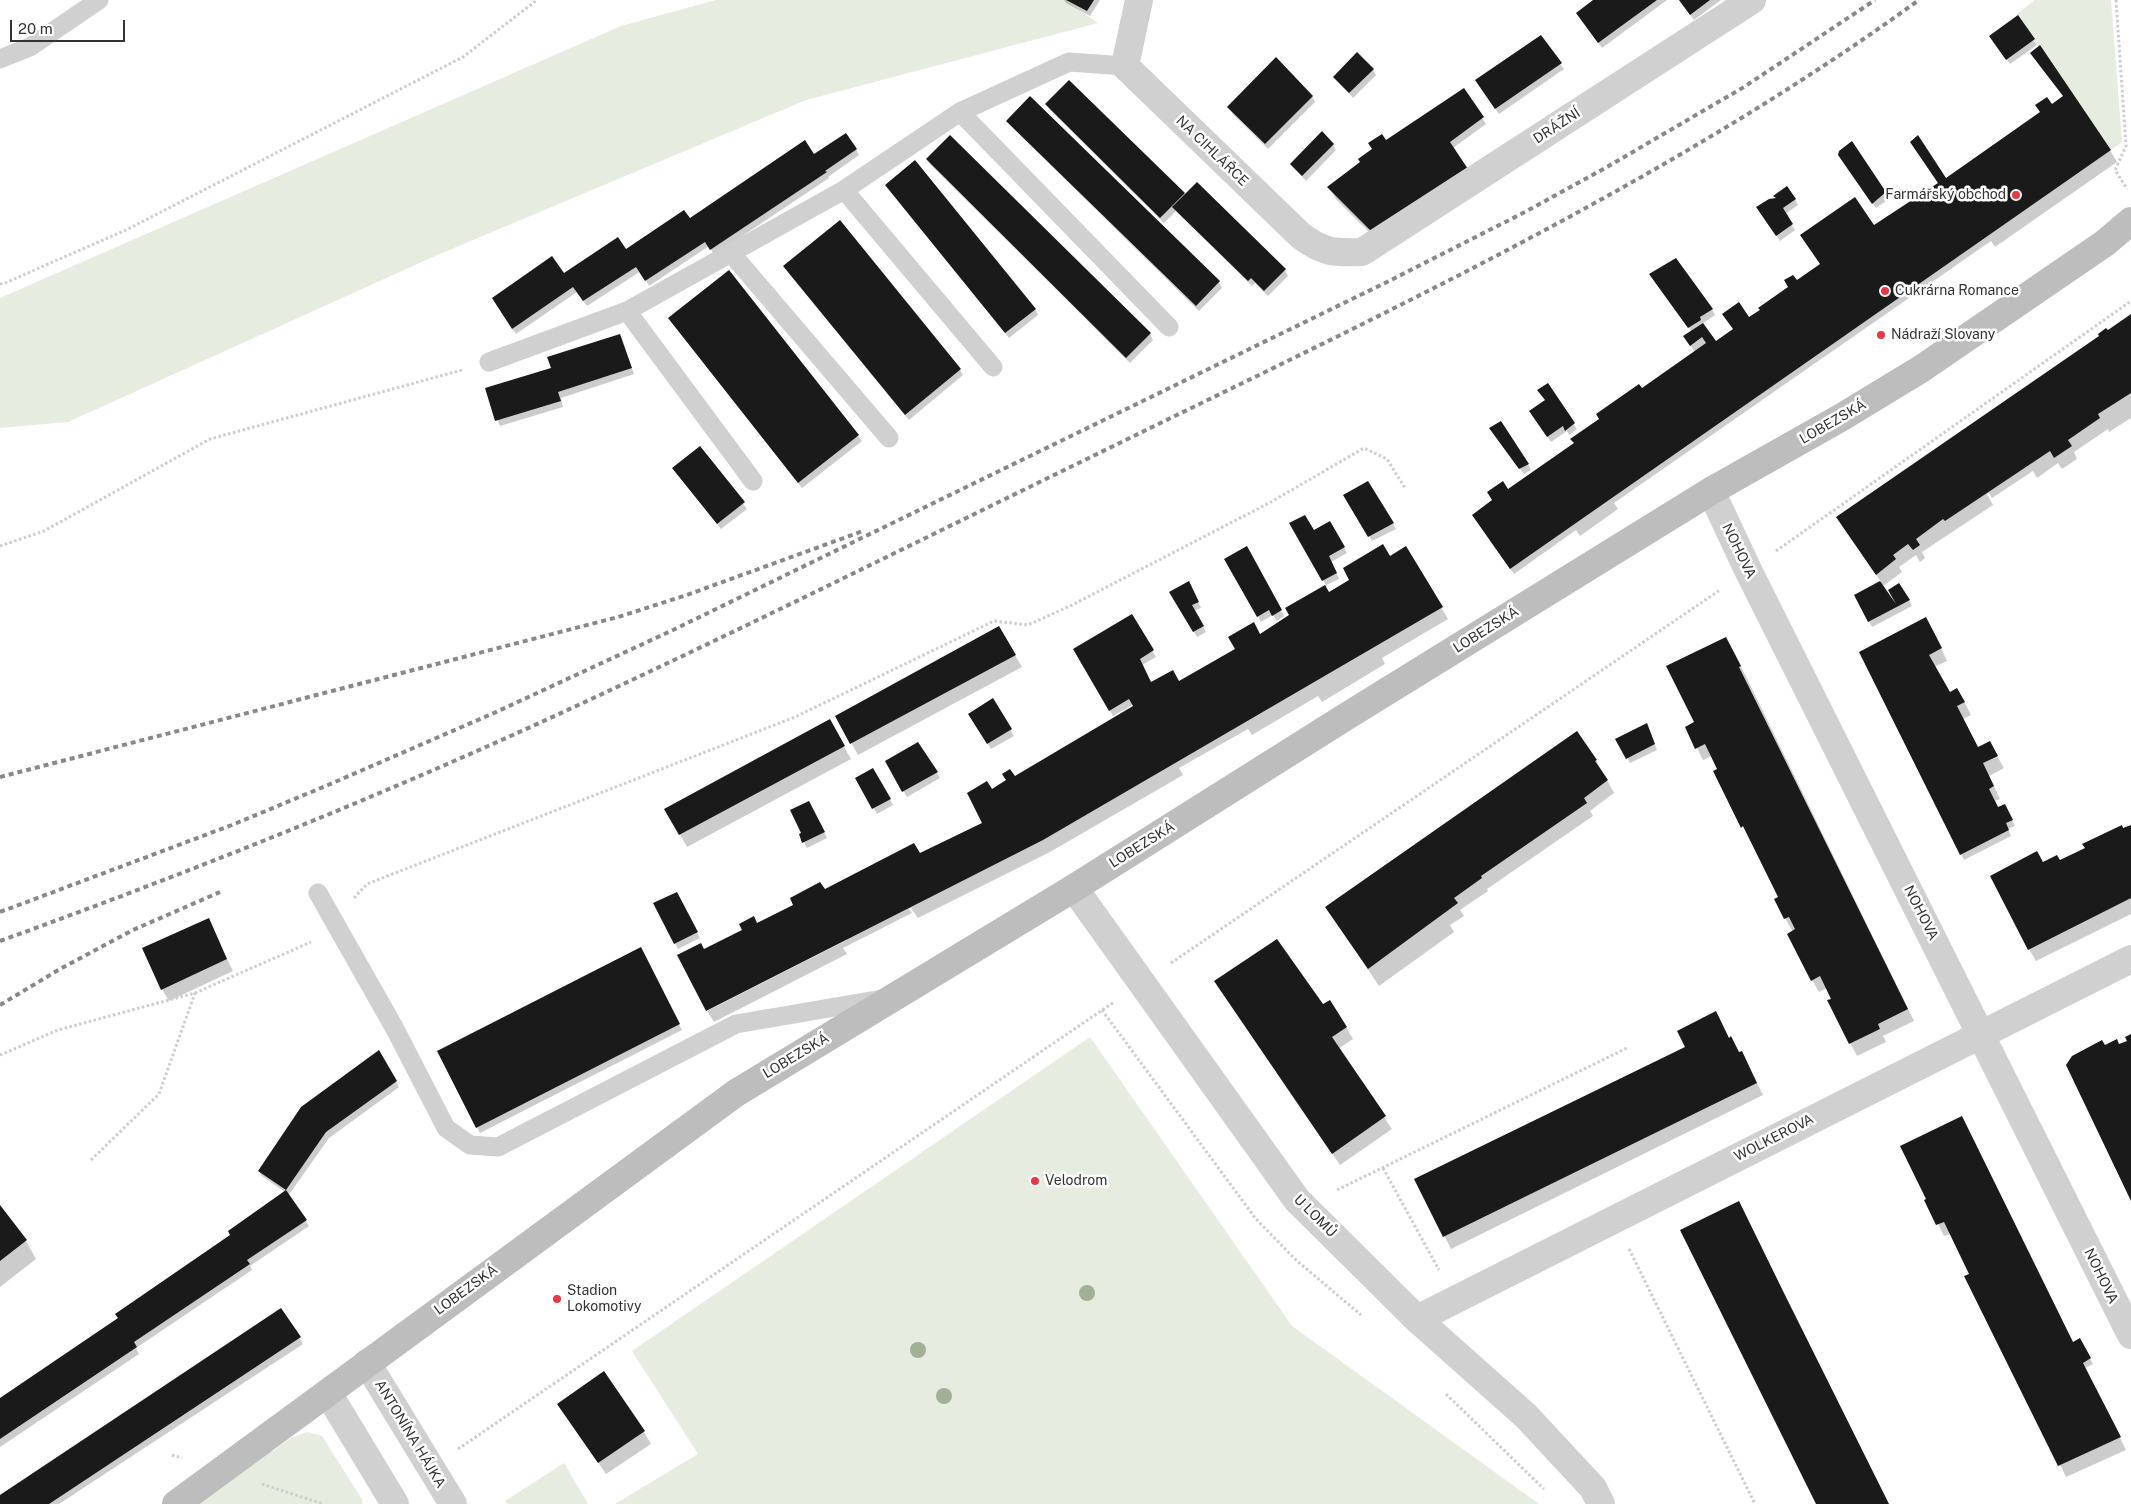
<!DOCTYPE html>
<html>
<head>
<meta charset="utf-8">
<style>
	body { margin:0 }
	#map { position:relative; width:2131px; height:1504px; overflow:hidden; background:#fff; font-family:"Public Sans",sans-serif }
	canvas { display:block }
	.scale { position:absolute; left:10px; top:20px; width:115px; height:22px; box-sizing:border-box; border:2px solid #333; border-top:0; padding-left:6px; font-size:15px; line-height:18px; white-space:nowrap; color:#333; -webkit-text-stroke:4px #fff; paint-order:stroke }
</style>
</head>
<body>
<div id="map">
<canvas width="2131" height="1504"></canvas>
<div class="scale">20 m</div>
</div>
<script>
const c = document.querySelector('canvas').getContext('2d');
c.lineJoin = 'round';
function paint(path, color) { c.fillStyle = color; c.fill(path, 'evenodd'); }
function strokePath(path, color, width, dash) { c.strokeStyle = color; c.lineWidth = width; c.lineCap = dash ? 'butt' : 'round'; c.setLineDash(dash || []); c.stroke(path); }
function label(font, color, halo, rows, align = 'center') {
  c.font = font + ' "Public Sans",sans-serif'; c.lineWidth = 5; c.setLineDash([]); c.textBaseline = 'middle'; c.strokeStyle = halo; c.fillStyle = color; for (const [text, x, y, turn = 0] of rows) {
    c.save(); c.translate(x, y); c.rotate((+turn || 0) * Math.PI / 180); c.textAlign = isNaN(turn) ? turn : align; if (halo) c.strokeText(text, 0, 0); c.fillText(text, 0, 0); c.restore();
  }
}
const green = new Path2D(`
	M716 0H1065L1098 23 806 100 435 256 68 422 0 428V298L621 26Z
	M2035 0H2111L2122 142 2111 150 2016 15Z
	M1090 1037 1292 1326 1539 1504H615L698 1454 632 1351Z
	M307 1432 322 1436 362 1499V1504H194L268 1451H273L291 1438Z
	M564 1463 588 1504H507L505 1501Z`);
const shadow = new Path2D(`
	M1064 0H1100L1090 16 1066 3Z
	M1595 0H1667L1602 48 1581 19Z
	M1679 0H1721L1694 20Z
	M2033 40 2037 45 2010 64 1994 42Z
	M1560 64 1564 69 1499 114 1480 86Z
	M1373 69 1376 75 1353 98 1334 77Z
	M1463 90 1486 124 1453 148 1380 243 1336 199 1329 187 1386 141Z
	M1312 96 1315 102 1268 149 1232 113 1229 107Z
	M1046 104 1184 194 1285 270 1288 276 1268 296 1255 283 1252 286 1176 211 1164 223 1050 110Z
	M2051 105 2110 150 2117 162 1995 247 1991 241 1614 503 1618 509 1580 536 1576 530 1514 574 1476 520 1508 490 1575 444 1642 389 1695 352 1688 342 1692 333 1686 322 1712 309 1715 315 1702 324 1715 343 1874 226 1946 179Z
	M1008 121 1219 282 1222 288 1199 311 1011 126Z
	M1852 143 1889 199 1876 208 1843 161Z
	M1333 145 1336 150 1306 181 1291 164Z
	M856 149 859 155 828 177 829 178 714 255 709 246 649 286 641 271 587 306 577 292 516 334 496 304 626 251 690 220Z
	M927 160 1150 334 1153 340 1130 363 931 165Z
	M886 185 1035 309 1038 315 1009 338Z
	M1795 199 1798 205 1785 214 1795 230 1780 241 1761 213Z
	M729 272 862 441 802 488 673 324Z
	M788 272 960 370 963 375 909 420Z
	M2131 315V418L2109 432 2108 429 2074 452 2077 459 2062 469 2058 463 2037 478 2033 471 1992 498 1989 493 1987 494 1993 505 1922 552 1925 558 1920 562 1916 555 1899 567 1902 572 1883 586 1896 605 1909 600 1912 606 1872 627 1856 596 1881 582 1837 517Z
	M620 335 634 374 561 398 563 407 500 426 486 389 552 368Z
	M1547 385 1577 429 1569 435 1567 431 1551 442 1534 417 1546 400Z
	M1494 434 1528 464 1531 470 1524 474Z
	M700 447 747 509 721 529 677 473Z
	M1367 482 1396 529 1372 541 1345 495Z
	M1291 523 1314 531 1330 523 1347 553 1331 562 1339 579 1324 586 1328 594 1406 548 1448 619 1382 658 1385 664 1322 702 1318 696 1252 735 1248 729 1179 768 1183 775 1050 852 918 918 911 908 909 909 912 913 843 948 847 954 714 1022 707 1011 847 940 846 938 704 951 824 891 919 855 983 824 991 790 1135 707 1134 704 1113 716 1075 650 1132 615 1156 657 1142 665 1151 683H1178L1291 616 1286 608 1326 585Z
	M1246 548 1284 616 1277 621 1273 615 1261 622 1226 559Z
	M1191 588 1201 608 1194 611 1206 632 1197 637 1171 592Z
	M999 628 1022 667 858 755 837 717Z
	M1933 630 1947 661 1934 667 1950 693 1964 701 1971 715 1963 719 1978 748 1989 742 2004 768 1989 776 2000 799 1995 801 1998 808 2008 811 2015 826 2008 829 2011 836 1964 860 1860 653Z
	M1733 650 1914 1021 1883 1036 1886 1042 1857 1056 1829 1001 1832 999 1827 988 1819 992 1812 980 1793 932 1785 918 1779 897 1715 772 1719 769 1712 756 1703 760 1697 748 1695 723Z
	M993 700 1014 736 991 749 970 714Z
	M829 721 851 759 687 847 666 810Z
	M1649 730 1657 750 1630 763 1617 739Z
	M918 743 940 778 907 797 887 762Z
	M1596 760 1614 793 1590 811 1593 816 1487 889 1488 891 1460 910 1464 916 1450 925 1454 932 1379 986 1326 907Z
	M873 770 893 805 877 814 857 779Z
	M812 808 827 838 807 848 804 842Z
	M2131 826V914L2036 961 2029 949 2043 863 2060 862Z
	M676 893 700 938 678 949 655 904Z
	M208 920 233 971 169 1001 162 989Z
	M644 954 682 1030 480 1133 477 1127Z
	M1223 993 1323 1006 1346 1027 1353 1039 1338 1049 1392 1129 1340 1165Z
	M1716 1012 1729 1039 1748 1065 1763 1095 1451 1249 1416 1180 1686 1047Z
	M379 1052 399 1087 329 1138 288 1196 309 1226 250 1266 252 1270 136 1348 139 1354 0 1447V1399L119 1319 232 1235 285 1192 262 1176 259 1171Z
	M1926 1200 2073 1344 2080 1339 2093 1364 2085 1368 2126 1450 2066 1477 1951 1234 1944 1236Z
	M0 1207 26 1241 36 1259 0 1287Z
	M281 1310 303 1344 59 1504H0V1496Z
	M558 1404 644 1432 651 1444 606 1474Z`);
const building = new Path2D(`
	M1066 0H1094L1087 11Z
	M1593 0H1657L1598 43 1576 13Z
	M1679 0H1710L1690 15Z
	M2018 15 2035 39 2006 60 1989 36Z
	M1541 35 1562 63 1495 109 1475 80Z
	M2040 45 2111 150 1510 569 1472 515 1492 500 1487 492 1503 481 1508 489 1574 443 1570 439 1599 419 1596 414 1639 384 1642 388 1706 343 1702 337 1690 346 1683 336 1703 323 1716 341 1733 329 1722 314 1739 302 1749 317 1760 310 1758 308 1788 287 1784 280 1793 275 1797 280 1820 264 1800 235 1855 197 1874 225 1938 183 1910 142 1918 135 1946 178 2040 112 2035 105 2047 97 2052 104 2063 96 2030 53Z
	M1357 52 1374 69 1349 93 1333 77Z
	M1276 57 1313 96 1265 144 1227 107Z
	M1069 80 1185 193 1160 218 1045 104Z
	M1464 88 1484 117 1450 142 1468 169 1372 232 1327 187 1360 162 1358 159 1372 149 1368 143 1382 134 1386 140Z
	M1030 96 1220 281 1196 306 1006 121Z
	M1322 131 1334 144 1302 176 1290 164Z
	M846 133 857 149 825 171 827 172 710 250 705 242 645 281 636 267 583 301 573 287 512 329 492 298 552 256 564 273 618 237 626 249 684 210 690 218 805 140 814 154Z
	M950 135 1151 333 1126 358 926 159Z
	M1852 141 1886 192 1872 204 1838 155 1839 151Z
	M915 160 1036 309 1005 333 885 185Z
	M1197 182 1286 269 1264 291 1251 278 1248 281 1172 207Z
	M1787 186 1796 199 1783 208 1793 224 1776 236 1756 207 1769 199 1776 198 1773 196Z
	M840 220 961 369 905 415 783 266Z
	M1676 258 1713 309 1700 317 1701 320 1688 328 1649 274Z
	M729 270 859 435 798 483 668 318Z
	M2131 314V393L2098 414 2100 418 2068 440 2072 446 2054 458 2050 451 1945 521 1943 519 1916 539 1920 545 1913 550 1908 544 1893 555 1896 559 1876 575 1836 517 2099 336 2098 334 2106 328 2108 330Z
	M620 334 632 368 558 392 561 401 495 421 485 388 551 368 547 357Z
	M1548 383 1575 423 1565 431 1563 426 1547 437 1529 411 1545 400 1537 390Z
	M1501 421 1529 464 1519 469 1489 428Z
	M700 446 745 502 717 524 672 468Z
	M1368 481 1394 523 1368 537 1343 495Z
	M1305 515 1314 530 1330 521 1345 547 1329 556 1337 573 1322 581 1289 523Z
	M1383 544 1390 556 1406 546 1443 607 1043 840 706 1011 677 955 701 943 704 949 742 930 739 924 754 916 757 923 793 905 790 898 820 882 825 889 914 843 920 853 982 823 967 793 987 781 992 789 1006 780 1002 774 1010 769 1015 776 1133 706 1129 699 1109 711 1073 649 1132 614 1154 650 1140 659 1151 682 1173 670 1179 681 1235 649 1228 637 1254 622 1260 634 1289 615 1285 608 1325 585 1329 592 1349 580 1343 568Z
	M1247 546 1282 610 1272 616 1269 610 1257 617 1224 559Z
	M1189 581 1199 602 1192 605 1204 626 1193 632 1169 592Z
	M1880 581 1896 604 1888 590 1899 583 1910 600 1868 622 1854 595Z
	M1926 617 1942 648 1929 655 1950 692 1957 688 1965 702 1957 706 1978 747 1990 741 1998 756 1983 763 1994 786 1989 789 1998 807 2005 804 2013 820 2006 823 2009 830 1960 855 1859 652Z
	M999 626 1016 655 850 744 835 716Z
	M1726 637 1741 666 1739 667 1908 1009 1878 1024 1880 1029 1849 1044 1827 1000 1831 999 1820 976 1811 981 1787 934 1795 929 1789 917 1784 919 1774 899 1778 897 1743 826 1741 828 1713 771 1717 769 1705 744 1695 749 1685 727 1694 722 1666 666Z
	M993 698 1012 729 987 744 968 714Z
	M830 719 845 746 679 835 664 809Z
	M1647 723 1655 744 1626 759 1615 739Z
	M1577 731 1597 760 1595 761 1608 780 1584 798 1587 803 1481 876 1482 878 1454 898 1458 903 1368 969 1325 907Z
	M918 742 938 772 902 792 885 761Z
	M873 768 891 799 872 809 855 778Z
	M809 801 825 832 802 843 799 834 801 833 790 810Z
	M2122 825 2123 828 2131 825V898L2028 950 1990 876 2037 851 2043 862 2057 855 2060 860 2085 848 2082 844Z
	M677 892 698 932 674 944 653 903Z
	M209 918 227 959 161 990 142 948Z
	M1277 939 1323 1004 1330 1000 1347 1027 1332 1037 1386 1116 1332 1154 1214 981Z
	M641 947 680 1024 476 1128 437 1051Z
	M1716 1011 1729 1038 1731 1036 1739 1052 1742 1051 1757 1083 1443 1237 1414 1179 1685 1047 1677 1031Z
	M2131 1034V1201L2066 1065 2072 1056 2102 1040 2105 1045 2117 1039 2119 1044 2127 1041 2125 1037Z
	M379 1050 397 1081 326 1132 286 1190 258 1171 301 1107Z
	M1962 1116 2073 1342 2080 1338 2091 1358 2083 1363 2121 1437 2058 1466 1964 1276 1969 1274 1944 1222 1936 1225 1924 1200 1926 1199 1900 1146Z
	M286 1190 307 1220 247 1260 250 1264 134 1342 137 1347 0 1439V1398L118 1318 115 1314 230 1235 228 1231Z
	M1739 1201 1783 1291 1889 1504H1816L1680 1230Z
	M0 1205 27 1240 0 1261Z
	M281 1308 301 1337 49 1504H0V1495Z
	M604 1371 645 1431 598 1463 557 1404Z`);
const path = new Path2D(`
	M2116 0 2126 146 2115 170 2127 189
	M0 284 5 283 126 230 463 57 537 0
	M0 546 44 531 210 439 462 370
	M1776 551 2131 301
	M354 898 367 884 795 717 994 621 1028 625 1072 605 1271 502 1364 448 1387 459 1405 488
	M1171 963 1720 590
	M1102 1010 1256 1219 1296 1260 1361 1315
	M0 1055 58 1030 195 993 311 942
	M91 1160 159 1094 195 993
	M1383 1168 1439 1270
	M1337 1190 1627 1048
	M1629 1249 1755 1504
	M1446 1394 1544 1489
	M458 1449 1114 1002
	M172 1455 182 1458
	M262 1484 323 1504`);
const lane = new Path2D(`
	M0 59 30 47 99 0
	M960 112 1169 327
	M844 190 993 367
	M731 253 889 438
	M627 311 753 481
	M489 362 627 311 844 190 960 112 1069 62 1125 66
	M318 893 395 1029 446 1128 470 1145 498 1147 736 1024 882 999`);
const street = new Path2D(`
	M1139 0 1125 66 1301 236C1325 253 1333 253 1362 252L1752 0
	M1711 491 1748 570 2131 1335
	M1074 888 1297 1200 1417 1319 1526 1416 1593 1488 1601 1504
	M1417 1319 2131 959
	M367 1363 453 1504
	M328 1393 395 1504`);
const secondary = new Path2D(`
	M176 1504 736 1093 1074 888 1347 716 1711 491 1842 417 1921 369 2105 243 2131 221`);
const rail = new Path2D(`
	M0 777 618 617 684 596 863 531
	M0 912 232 825 328 785 494 713 673 630 1387 282 1525 212 1607 167 1744 87 1875 0
	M0 941C185 874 369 801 548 719 731 635 910 545 1091 457 1374 318 1662 186 1919 0
	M0 1005 60 969 133 930 220 892`);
const trees = [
	[1087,1293],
	[918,1350],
	[944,1396]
];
const markers = [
	[2016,195,5,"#e63946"],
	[1885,291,5,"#e63946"],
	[1881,335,5,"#e63946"],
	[1035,1181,5,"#e63946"],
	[557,1299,5,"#e63946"]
];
const streetNames = [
	["DRÁŽNÍ",1557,126,-33],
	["NA CIHLÁŘCE",1212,151,44],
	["LOBEZSKÁ",1833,422,-30],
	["NOHOVA",1739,551,64],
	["LOBEZSKÁ",1486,630,-32],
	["LOBEZSKÁ",1142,845,-32],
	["NOHOVA",1921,913,63],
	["LOBEZSKÁ",796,1056,-31],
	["WOLKEROVA",1774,1138,-27],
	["U LOMŮ",1315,1216,45],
	["NOHOVA",2101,1276,64],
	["LOBEZSKÁ",466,1290,-36],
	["ANTONÍNA HÁJKA",410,1434,59]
];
const poiNames = [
	["Farmářský obchod",2006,195,"right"],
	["Cukrárna Romance",1895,291],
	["Nádraží Slovany",1891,335],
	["Velodrom",1045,1181],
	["Stadion",567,1291],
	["Lokomotivy",567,1307]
];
paint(green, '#e6ecdf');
paint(shadow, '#0003');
paint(building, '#1a1a1a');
strokePath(path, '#cdcdcd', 3, [2.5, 2.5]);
strokePath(lane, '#d0d0d0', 19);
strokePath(street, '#d0d0d0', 28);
strokePath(secondary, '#bdbdbd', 28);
strokePath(rail, '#888', 4, [5, 4]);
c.fillStyle = '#a2b095';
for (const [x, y] of trees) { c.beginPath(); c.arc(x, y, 8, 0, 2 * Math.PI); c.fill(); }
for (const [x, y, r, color] of markers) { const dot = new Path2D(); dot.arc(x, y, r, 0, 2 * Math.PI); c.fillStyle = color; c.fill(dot); strokePath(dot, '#fff', 2); }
label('14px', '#333', '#fff', streetNames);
label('14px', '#333', '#fff', poiNames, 'left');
</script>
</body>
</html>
